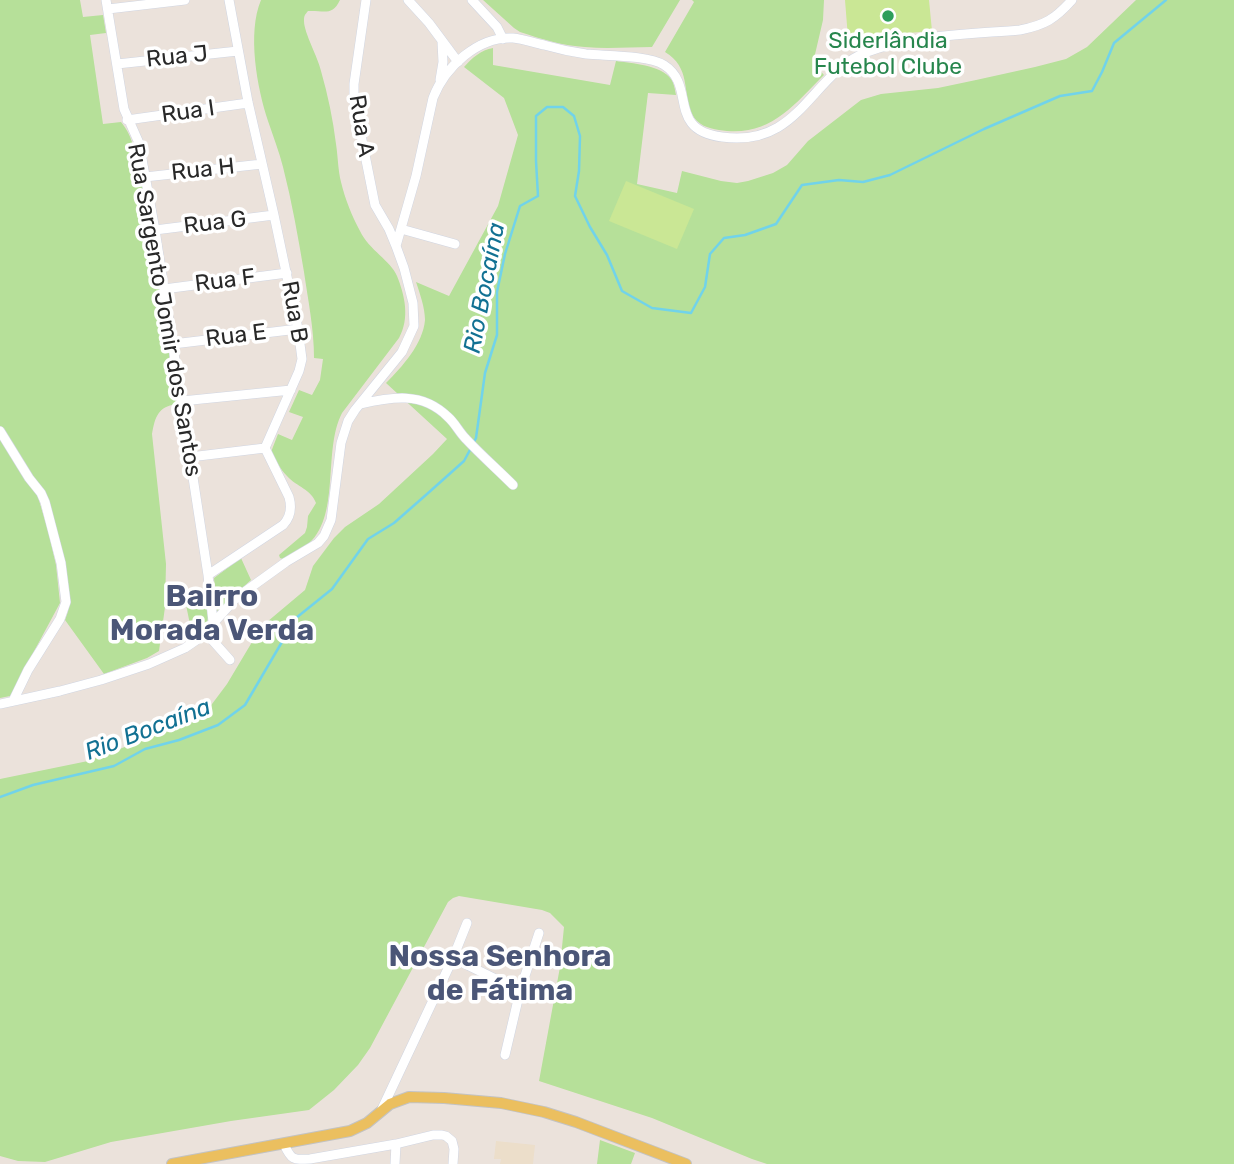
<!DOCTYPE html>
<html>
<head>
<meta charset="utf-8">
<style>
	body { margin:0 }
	canvas { display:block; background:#ebe2db }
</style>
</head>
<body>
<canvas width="1234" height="1164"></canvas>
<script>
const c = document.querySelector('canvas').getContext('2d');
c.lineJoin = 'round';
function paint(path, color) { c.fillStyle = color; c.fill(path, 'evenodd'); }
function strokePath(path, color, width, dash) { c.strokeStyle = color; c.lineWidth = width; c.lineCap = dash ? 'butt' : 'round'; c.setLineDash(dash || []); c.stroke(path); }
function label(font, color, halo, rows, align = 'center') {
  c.font = font + ' Rubik,sans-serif'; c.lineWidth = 7; c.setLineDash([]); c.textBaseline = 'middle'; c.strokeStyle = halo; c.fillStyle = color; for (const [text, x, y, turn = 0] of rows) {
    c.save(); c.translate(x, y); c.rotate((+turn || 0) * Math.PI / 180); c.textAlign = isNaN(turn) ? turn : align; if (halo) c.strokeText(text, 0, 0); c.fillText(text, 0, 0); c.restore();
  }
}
const education = new Path2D(`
	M496 1141 535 1145 533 1164H500L501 1159H494Z`);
const green = new Path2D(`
	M0 0H80L83 17 103 15 106 33 90 35 103 124 121 122C134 137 136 158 140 177 158 251 165 329 176 404 158 407 155 417 152 434L166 564 165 607 159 651 147 658 104 674 65 620 68 611 69 602 52 517 38 497 48 530 56 565 60 603 10 696 0 698Z
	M261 0H340C332 17 323 10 308 11 305 15 304 15 304 21 304 33 318 57 321 71 328 95 333 120 336 144 338 157 338 170 341 182 345 199 352 216 360 231 369 250 391 261 397 276 405 296 410 318 399 338L342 413C322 451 342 518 306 546 299 551 290 555 283 559L280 558 279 555 305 533 307 527 308 516 316 503C311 489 297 487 287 476 280 469 276 460 271 452L278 434 292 440 303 417 289 412 299 390 312 395 320 380 323 359 314 358C314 329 308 300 304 272 298 237 292 202 283 167 279 151 273 136 268 121 257 88 247 33 261 0Z
	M483 0H680L652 47C630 47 608 49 585 47 564 46 541 39 520 32L514 28Z
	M692 0H824L823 20 813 63 824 75C792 107 769 138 719 130 708 128 697 125 692 114 682 90 691 68 665 52L694 2Z
	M1136 0H1234V1164H767L752 1159 652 1118 539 1081 560 967 564 927 550 913 542 910 459 896 453 898 448 902 370 1048 358 1065 334 1090 309 1110 231 1121 111 1142 45 1162 18 1161 0 1156V779L88 761 198 719 209 708 227 684 261 627 305 590 313 566 334 538 345 527 379 504 433 454 447 439 386 383C402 367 423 344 425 320 425 308 420 294 416 282L449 296 498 206 518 135 504 98 464 67C472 58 481 50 493 48V65L610 85 616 61C631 63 661 65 671 79 674 83 675 90 676 95L648 93 637 184 677 193 682 171 721 181 737 183 748 181 773 173 787 165 808 141 861 100 881 94 938 88 976 80 1035 67 1066 59 1087 47Z
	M241 558 251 580 217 611 214 578Z
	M207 601C208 617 212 629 192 634L186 605Z
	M600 1140 635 1153 631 1164H597Z`);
const pitch = new Path2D(`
	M845 0H929L932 31 848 38Z
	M626 181 694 209 677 249 609 221Z`);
const stream = new Path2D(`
	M474 442 476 438 485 373 497 335V292L505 254 520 206 538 196 536 161V116L547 107H563L574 116 580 136 579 171 575 196 590 227 607 255 622 291 652 308 691 313 705 287 710 254 724 238 745 235 776 224 802 185 839 180 863 182 890 175 984 129 1060 96 1092 91 1102 72 1114 43 1166 0
	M0 797 33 785 114 766 145 749 179 740 218 725 245 705 296 618 332 589 368 539 394 523 427 494 464 461 471 448`);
const minor = new Path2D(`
	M106 0 124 109 139 143 155 230 208 575 213 622
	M366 0 354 84V100L375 205 389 229 396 246
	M408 0 429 23 458 62
	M472 0 497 27 503 39
	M108 9 185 0
	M117 64 238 51
	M440 80 443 62 442 42
	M127 120 248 103
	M145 177 262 164
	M401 229 455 244
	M155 230 274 215
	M164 289 287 273
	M173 344 298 329
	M182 401 291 390
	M360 404C391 397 422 391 448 417 455 423 459 432 466 439 481 455 498 470 513 485
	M0 431 29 478 41 493 45 502 61 563 66 602 60 619 28 670 13 701
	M190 457 265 448
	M208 575 283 525C291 517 292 508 289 497L265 448 299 371 302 359 298 329 274 215 248 102 229 0
	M205 632 230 660
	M0 704 60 691 101 680 149 664 185 648 201 637 236 598 286 562 318 543 324 536 331 520 341 443 348 421 355 410 402 352 414 326 413 303 404 268 396 246 416 176 433 98C445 67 478 36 513 38 524 39 534 43 544 45 558 49 572 52 586 54 606 56 648 55 664 65 697 86 666 130 722 137 801 148 810 74 867 52 911 35 973 34 1020 30 1045 25 1055 19 1072 0
	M453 958 520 991
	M505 1055 520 991 539 933
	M382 1109 453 958 467 923
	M284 1144C291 1160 293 1160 310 1159L396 1144 433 1135H442L446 1136 452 1141 454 1149 453 1164
	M395 1164 396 1144`);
const major = new Path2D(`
	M172 1164 350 1131 367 1123 390 1104 409 1097 444 1098 501 1103 544 1112 576 1122 686 1164`);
const markers = [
	[888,16,7,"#2e9e5b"]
];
const leisureNames = [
	["Siderlândia",888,41],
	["Futebol Clube",888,67]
];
const streetNames = [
	["Rua J",177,57,-6],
	["Rua I",188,112,-8],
	["Rua A",361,126,81],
	["Rua H",203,170,-6],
	["Rua G",215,223,-7],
	["Rua F",225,281,-7],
	["Rua Sargento Jomir dos Santos",164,310,80],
	["Rua B",294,312,80],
	["Rua E",236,336,-7]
];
const waterNames = [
	["Rio Bocaína",485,288,-79],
	["Rio Bocaína",148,730,-21]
];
const districtNames = [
	["Bairro",212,597],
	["Morada Verda",212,631],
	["Nossa Senhora",500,957],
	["de Fátima",500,991]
];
paint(education, '#ecdeca');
paint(green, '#b6e099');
paint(pitch, '#cae795');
strokePath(stream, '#71d3ea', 2.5);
strokePath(minor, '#d0d5e1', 10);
strokePath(major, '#c3c3c3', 12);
strokePath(minor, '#fff', 9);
strokePath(major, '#ebbf5f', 10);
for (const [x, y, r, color] of markers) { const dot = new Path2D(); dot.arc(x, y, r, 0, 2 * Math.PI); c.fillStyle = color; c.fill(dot); strokePath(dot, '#fff', 2.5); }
label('23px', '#27864d', '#fff', leisureNames);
label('23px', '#292929', '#fff', streetNames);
label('italic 24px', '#127193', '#fff', waterNames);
label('bold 30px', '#4b5677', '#fff', districtNames);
</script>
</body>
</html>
